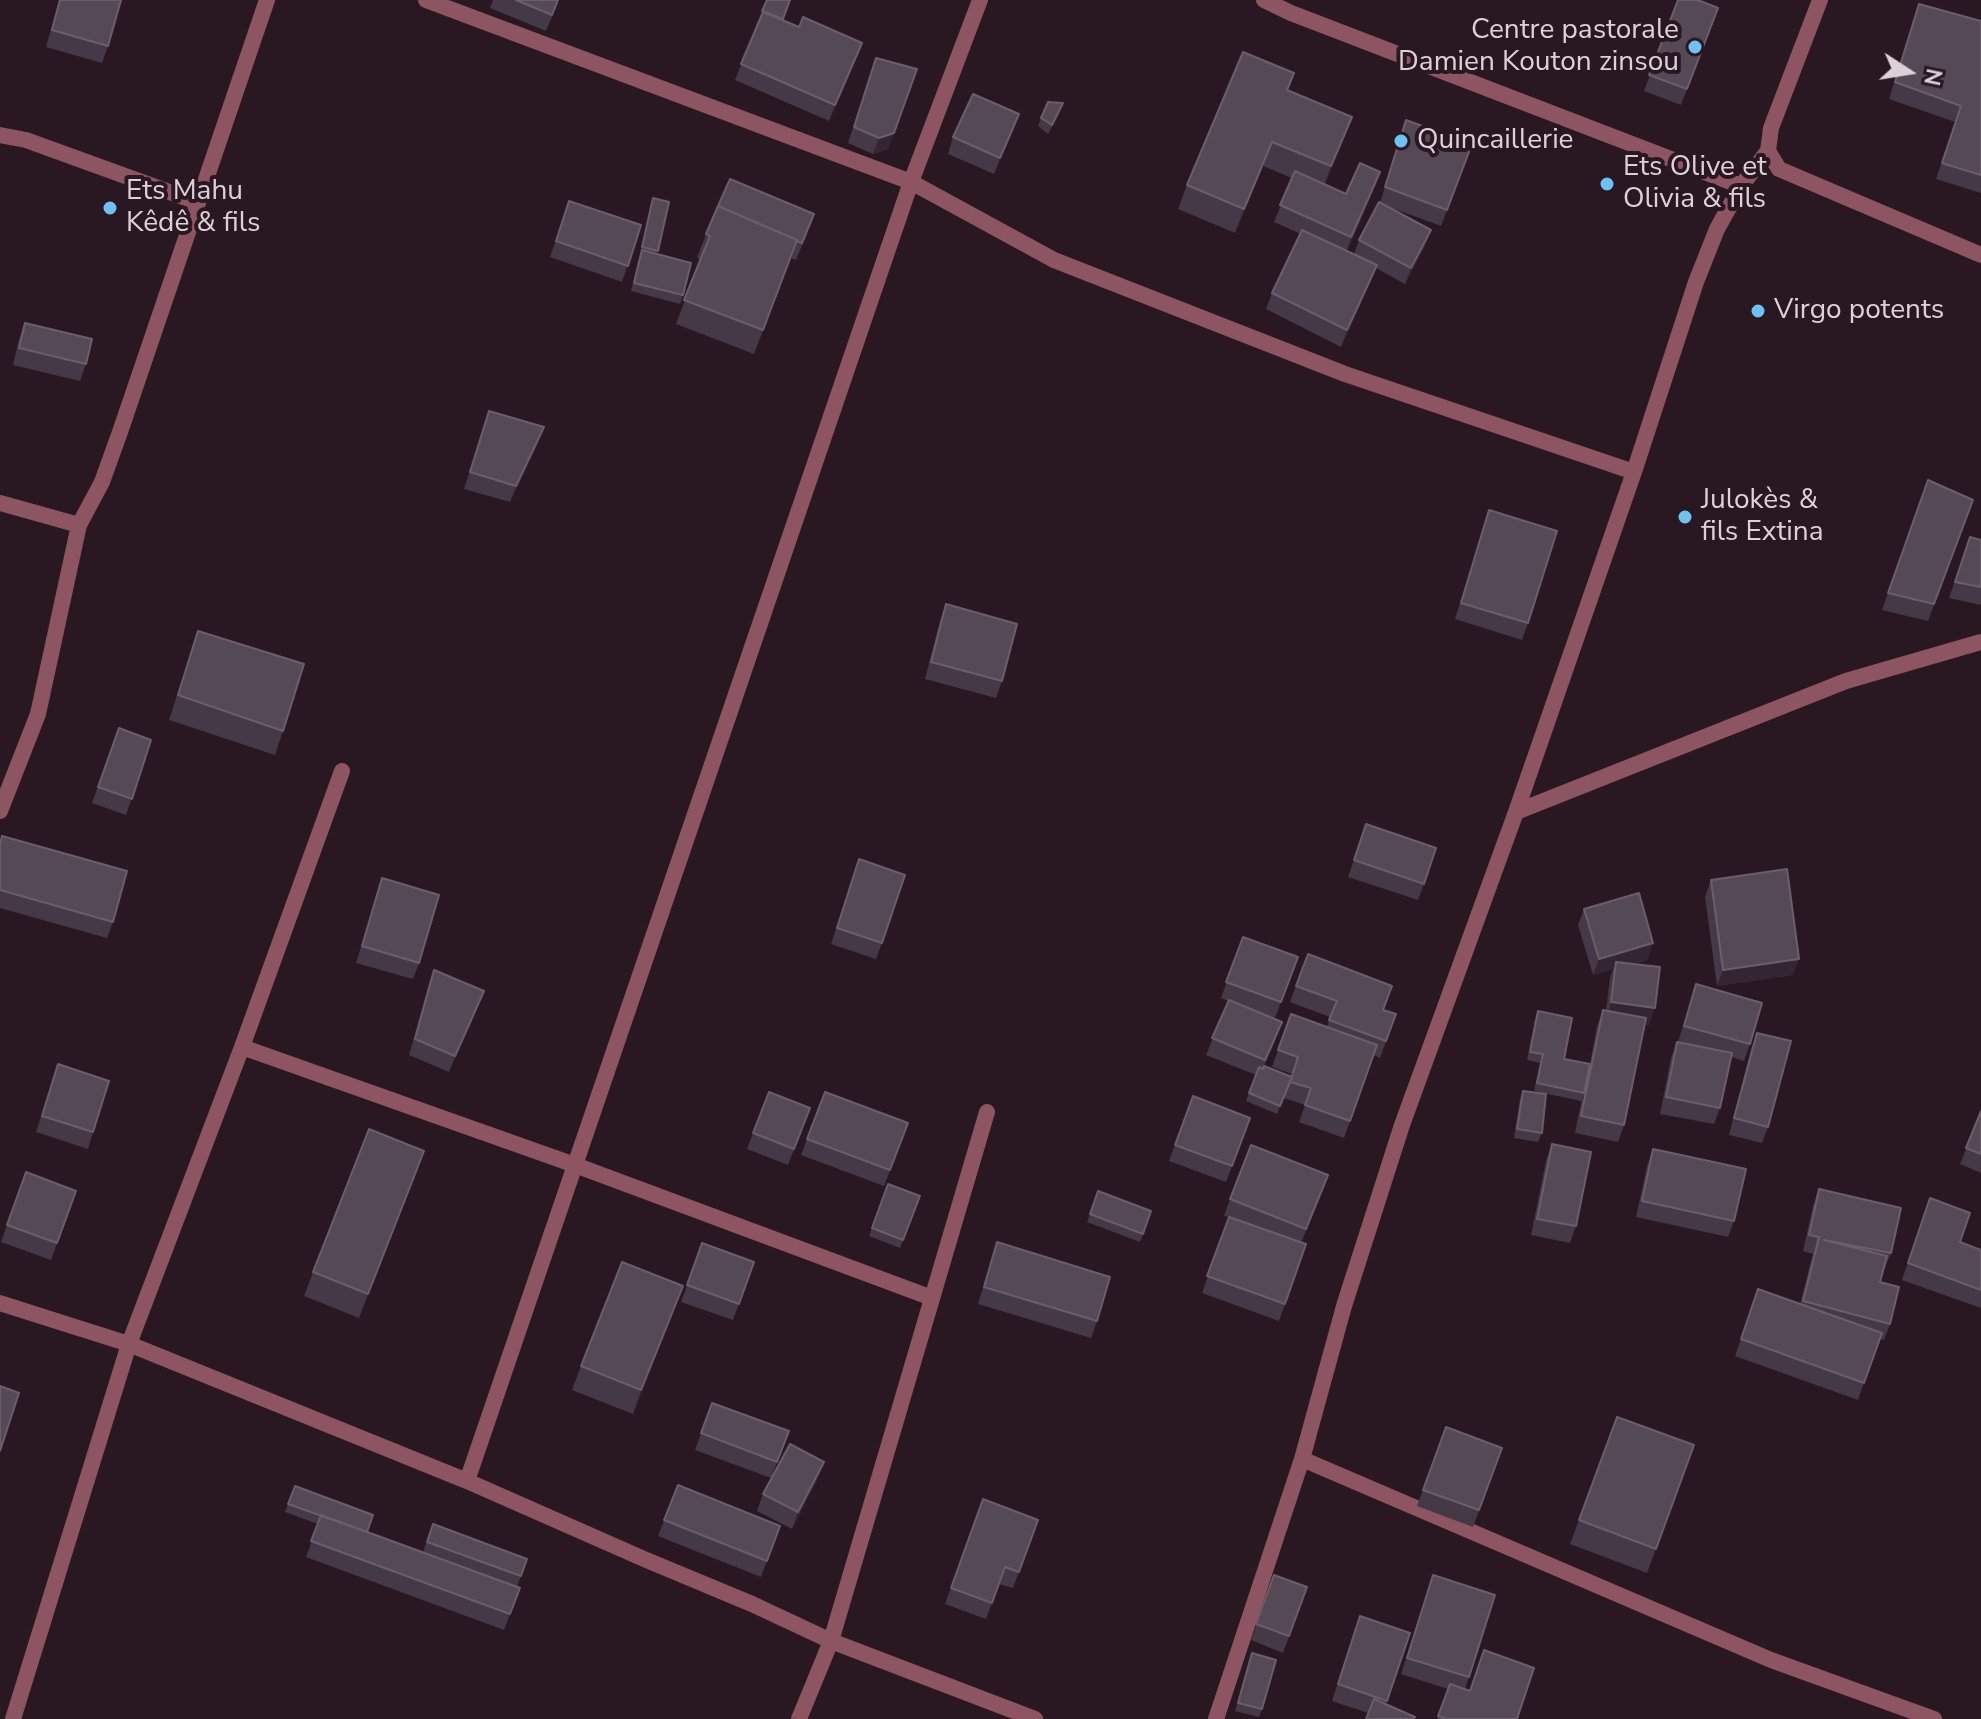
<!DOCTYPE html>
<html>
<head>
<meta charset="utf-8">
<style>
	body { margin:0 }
	#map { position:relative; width:1981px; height:1719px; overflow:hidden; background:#291822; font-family:"Nunito Sans",sans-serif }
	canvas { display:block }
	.north { position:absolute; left:1869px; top:32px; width:80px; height:80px; -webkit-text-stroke:6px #291822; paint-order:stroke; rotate:102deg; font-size:22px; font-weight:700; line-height:32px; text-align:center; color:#ddd1d7 }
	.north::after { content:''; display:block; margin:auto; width:28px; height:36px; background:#ddd1d7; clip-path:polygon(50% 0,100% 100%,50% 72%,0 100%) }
</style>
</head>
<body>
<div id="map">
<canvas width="1981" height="1719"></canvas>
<div class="north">N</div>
</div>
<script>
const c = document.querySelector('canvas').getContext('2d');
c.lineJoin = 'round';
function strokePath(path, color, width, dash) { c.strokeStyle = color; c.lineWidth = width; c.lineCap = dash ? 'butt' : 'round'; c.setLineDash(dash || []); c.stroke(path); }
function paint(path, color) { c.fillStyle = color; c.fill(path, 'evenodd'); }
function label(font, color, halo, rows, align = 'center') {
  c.font = font + ' "Nunito Sans",sans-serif'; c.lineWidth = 8; c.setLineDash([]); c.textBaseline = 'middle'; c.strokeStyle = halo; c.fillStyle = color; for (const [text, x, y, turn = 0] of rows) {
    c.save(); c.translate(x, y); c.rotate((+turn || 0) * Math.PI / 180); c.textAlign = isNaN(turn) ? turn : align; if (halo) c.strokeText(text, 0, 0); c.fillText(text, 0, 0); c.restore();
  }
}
const minor = new Path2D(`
	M426 0 911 182 1054 260 1345 374 1634 472
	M1264 0 1291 13 1741 186
	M0 135 26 140 197 202
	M1768 151 1779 169 1981 255
	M0 503 79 525
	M0 811 38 714 79 525 102 482 120 432 267 0
	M1516 812 1846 681 1981 642
	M242 1047 575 1165 932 1298
	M0 1303 129 1344 467 1481 644 1559 752 1604 831 1641 1035 1719
	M1302 1459 1771 1660 1934 1719
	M467 1481 911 182 980 0
	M13 1719 129 1344 242 1047 342 771
	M799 1719 831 1641 987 1112
	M1216 1719 1302 1459 1344 1306 1402 1125 1516 812 1634 472 1696 282 1717 229 1741 186 1768 151 1771 128 1820 0`);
const wall = new Path2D(`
	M59 0H121L108 46 102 63 46 47Z
	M493 0H559L546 31 490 8Z
	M767 0 783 20 799 27 856 59 829 121 735 80Z
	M1678 0 1718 8 1681 105 1644 91Z
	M1919 4 1981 21V193L1936 179 1955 122 1889 99Z
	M876 58 888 149 873 154 848 143Z
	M1288 90 1352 117 1325 184 1346 194 1374 189 1347 251 1354 254 1359 240 1380 203 1406 120 1472 144 1441 226 1389 207 1431 230 1425 246 1405 284 1376 268 1341 347 1266 309 1272 293 1301 234 1274 222 1292 178 1263 166 1235 233 1178 209 1187 185Z
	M1060 112 1048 134 1038 126 1041 118Z
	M1019 114 994 174 948 154 953 137Z
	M653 198 669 202 656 254 683 295 680 304 631 291Z
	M569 201 641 225 622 282 550 257Z
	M808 231 796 260 791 258 754 354 676 324 700 260 697 258 706 234Z
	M25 323 86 364 80 381 13 365 19 339Z
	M489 411 538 443 510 502 464 489Z
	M1928 480 1973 500 1928 621 1882 610Z
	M1489 510 1528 623 1522 640 1455 619Z
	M1970 537 1981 540V605L1949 598Z
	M946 604 1002 681 996 698 925 679 940 621Z
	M198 631 283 731 275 755 169 720Z
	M119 728 151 740 126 815 92 803Z
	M1366 824 1424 884 1418 900 1348 877Z
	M0 842 113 922 107 938 0 908Z
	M853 876 882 943 876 959 831 944Z
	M382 878 419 963 413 979 356 963Z
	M1711 880 1793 975 1717 986 1705 897Z
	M1584 909 1653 943 1647 960 1633 964 1649 1025 1645 1024 1624 1125 1618 1142 1575 1133 1582 1098 1581 1101 1534 1091 1540 1063 1527 1060 1535 1019 1538 1011 1564 1059 1590 1064 1597 1026 1603 1010 1606 1011 1610 978 1613 969 1593 975 1578 925Z
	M1243 937 1298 957 1275 1018 1248 1008 1276 1039 1264 1066 1291 1077 1292 1074 1272 1067 1291 1014 1327 1027 1330 1017 1290 1002 1308 954 1383 1010 1396 1014 1380 1058 1374 1055 1344 1138 1299 1122 1305 1105 1284 1098 1286 1092 1277 1114 1246 1101 1256 1075 1206 1055 1228 1001 1221 998Z
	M434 970 478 1007 449 1072 409 1055 428 987Z
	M1696 984 1750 1044 1744 1061 1731 1057 1720 1108 1714 1124 1660 1114 1671 1058 1677 1042H1678Z
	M1757 1033 1768 1127 1762 1143 1729 1135 1751 1049Z
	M58 1064 93 1132 88 1149 36 1132Z
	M1523 1091 1542 1133 1538 1142 1514 1138 1520 1099Z
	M769 1092 810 1108 788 1165 747 1149Z
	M825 1092 908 1123 884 1186 801 1155Z
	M1193 1096 1250 1118 1226 1182 1169 1161Z
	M1981 1111V1173L1960 1164Z
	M1552 1144 1576 1226 1570 1243 1531 1235 1546 1161Z
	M1653 1149 1734 1221 1728 1237 1636 1217 1647 1166Z
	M424 1151 359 1318 304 1296 313 1272Z
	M26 1172 76 1191 51 1260 1 1242Z
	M888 1184 920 1196 900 1248 869 1236Z
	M1819 1189 1891 1253 1884 1269 1880 1282 1890 1324 1884 1340 1879 1339 1858 1400 1735 1356 1758 1289 1800 1304 1813 1254 1803 1251 1813 1206Z
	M1098 1191 1151 1211 1140 1242 1087 1222Z
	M1322 1191 1301 1243 1306 1244 1279 1321 1202 1293 1229 1217 1224 1216 1230 1199Z
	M1930 1198 1960 1242 1981 1250V1308L1902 1280Z
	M997 1242 1097 1321 1091 1338 978 1304Z
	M702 1243 754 1262 733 1320 681 1302Z
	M674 1310 633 1414 572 1390 581 1366Z
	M712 1403 789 1431 771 1478 695 1450Z
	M1617 1417 1694 1445 1647 1573 1570 1544Z
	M1446 1427 1502 1448 1473 1527 1417 1506Z
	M818 1478 792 1529 757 1511 763 1494Z
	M678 1485 780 1526 761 1577 658 1536Z
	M295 1486 367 1532 423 1552 433 1524 527 1559 517 1587 520 1588 504 1630 306 1557 318 1524 285 1512Z
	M983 1499 1038 1520 1013 1588 999 1584 986 1619 945 1604Z
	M1274 1575 1307 1587 1283 1653 1251 1640Z
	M1433 1575 1469 1677 1465 1690 1517 1719H1437L1448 1689 1401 1674Z
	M1354 1633H1410L1386 1704 1368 1713 1332 1701Z
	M1252 1653 1262 1709 1259 1717 1235 1711Z`);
const shadedWall = new Path2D(`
	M862 43 856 59 829 121 835 105Z
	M1019 114 1013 131 994 174 1000 158Z
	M1352 117 1343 141 1322 190 1331 166Z
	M894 133 888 149 873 154 879 138Z
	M1272 142 1263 166 1235 233 1244 209Z
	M1380 172 1374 189 1345 254 1351 237Z
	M1431 230 1425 246 1405 284 1411 268Z
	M1377 265 1371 281 1341 347 1347 330Z
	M544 427 538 443 510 502 516 486Z
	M1653 943 1647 960 1615 969 1616 962 1613 969 1593 975 1599 959Z
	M1799 959 1793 975 1717 986 1723 970Z
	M484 991 478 1007 449 1072 455 1056Z
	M1611 1002 1655 1008 1649 1025 1606 1019Z
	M424 1151 416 1175 359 1318 368 1294Z
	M683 1286 674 1310 633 1414 641 1390Z
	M824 1462 818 1478 792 1529 798 1512Z`);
const building = new Path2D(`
	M60 0H121L108 46 52 30Z
	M516 0H558L552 15Z
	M767 0H790L783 19 762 11Z
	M1678 0H1698L1718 8 1687 89 1649 75Z
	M1919 4 1981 21V175L1942 163 1961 106 1895 82Z
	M763 12 799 27 803 17 862 43 835 105 741 64Z
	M1243 52 1294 73 1287 90 1352 117 1331 166 1272 142 1244 209 1187 185Z
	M876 58 917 69 894 133 879 138 854 127Z
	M973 94 1019 114 1000 158 953 137Z
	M1048 102 1063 103 1052 125 1041 118Z
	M1406 120 1472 144 1447 210 1385 187Z
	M1360 163 1380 172 1351 237 1280 205 1295 171 1346 194Z
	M730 179 814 214 802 243 797 241V240L718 206Z
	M653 198 669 202 658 251 642 247Z
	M569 201 641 225 628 266 556 241Z
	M1379 202 1431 230 1411 268 1359 240Z
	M718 206 797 240 763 330 684 300 710 236 706 234Z
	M1302 230 1377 265 1347 330 1272 293Z
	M642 250 691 263 683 295 634 283Z
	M25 323 92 339 86 364 19 348Z
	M489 411 544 427 516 486 470 472Z
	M1928 480 1973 500 1934 604 1888 593Z
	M1489 510 1557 531 1528 623 1461 603Z
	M1970 537 1981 540V587L1955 582Z
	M946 604 1017 624 1002 681 931 662Z
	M198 631 304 664 283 731 178 695Z
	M119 728 151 740 132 799 98 787Z
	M1366 824 1436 848 1424 884 1354 860Z
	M2 836 127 871 113 922 0 890V844Z
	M859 859 905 875 882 943 837 928Z
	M1787 869 1799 959 1723 970 1711 880Z
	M382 878 439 895 419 963 362 946Z
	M1639 893 1653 943 1599 959 1584 909Z
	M1243 937 1298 957 1281 1002 1226 982Z
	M1308 954 1392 986 1383 1010 1396 1014 1386 1041 1329 1020 1337 1001 1296 986Z
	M1616 962 1660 967 1655 1008 1611 1002Z
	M434 970 484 991 455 1056 415 1039Z
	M1696 984 1762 1003 1750 1044 1684 1026Z
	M1229 1000 1282 1022 1265 1060 1212 1038Z
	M1603 1010 1646 1018 1624 1125 1581 1116Z
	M1538 1011 1572 1018 1564 1059 1590 1064 1584 1093 1537 1083 1543 1054 1530 1052Z
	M1291 1014 1377 1045 1350 1121 1305 1105 1311 1088 1290 1082 1298 1057 1278 1050Z
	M1757 1033 1791 1041 1768 1127 1734 1118Z
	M1677 1042 1732 1053 1720 1108 1666 1097Z
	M58 1064 109 1081 93 1132 42 1116Z
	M1264 1066 1292 1077 1280 1106 1249 1093 1259 1067 1263 1069Z
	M1523 1091 1546 1094 1542 1133 1517 1129Z
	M769 1092 810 1108 794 1149 753 1133Z
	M825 1092 908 1123 890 1170 807 1139Z
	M1193 1096 1250 1118 1232 1166 1175 1145Z
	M1981 1111V1154L1966 1148Z
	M369 1129 424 1151 368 1294 313 1272Z
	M1552 1144 1591 1152 1576 1226 1537 1219Z
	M1251 1145 1328 1175 1306 1229 1230 1199Z
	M1653 1149 1746 1169 1734 1221 1642 1201Z
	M26 1172 76 1191 57 1243 7 1225Z
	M888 1184 920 1196 903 1240 872 1228Z
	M1819 1189 1901 1208 1891 1253 1824 1240 1887 1256 1880 1282 1899 1287 1890 1324 1803 1301 1819 1237 1809 1235Z
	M1098 1191 1151 1211 1143 1234 1090 1214Z
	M1930 1198 1970 1213 1960 1242 1981 1250V1290L1908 1263Z
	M1229 1217 1306 1244 1285 1304 1207 1276Z
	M997 1242 1110 1277 1097 1321 984 1287Z
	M702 1243 754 1262 739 1304 687 1285Z
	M622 1262 683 1286 641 1390 581 1366Z
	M1758 1289 1882 1333 1864 1383 1741 1339Z
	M0 1386 19 1393 0 1451Z
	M712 1403 789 1431 777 1462 701 1433Z
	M1617 1417 1694 1445 1656 1549 1579 1520Z
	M1446 1427 1502 1448 1479 1510 1423 1490Z
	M790 1444 824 1462 798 1512 763 1494Z
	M678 1485 780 1526 767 1561 664 1520Z
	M295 1486 373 1515 367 1532 288 1504Z
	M983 1499 1038 1520 1019 1572 1005 1567 992 1603 951 1588Z
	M321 1515 520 1588 510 1614 311 1541Z
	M433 1524 527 1559 521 1576 427 1542Z
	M1274 1575 1307 1587 1289 1636 1256 1624Z
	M1433 1575 1495 1595 1469 1677 1407 1658Z
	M1360 1616 1410 1633 1387 1701 1338 1684Z
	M1484 1650 1534 1668 1517 1719H1446L1438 1716 1450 1684 1470 1691Z
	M1252 1653 1276 1660 1262 1709 1238 1703Z
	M1374 1699 1415 1717 1414 1719H1366Z`);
const markers = [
	[1695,47,8,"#6ec2f3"],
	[1401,141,8,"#6ec2f3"],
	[1607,184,8,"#6ec2f3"],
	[110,208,8,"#6ec2f3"],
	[1758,311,8,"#6ec2f3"],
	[1685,517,8,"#6ec2f3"]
];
const poiNames = [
	["Centre pastorale",1679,31,"right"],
	["Damien Kouton zinsou",1679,63,"right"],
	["Quincaillerie",1417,141],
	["Ets Olive et",1623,168],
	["Olivia & fils",1623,200],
	["Ets Mahu",126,192],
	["Kêdê & fils",126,224],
	["Virgo potents",1774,311],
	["Julokès &",1701,501],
	["fils Extina",1701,533]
];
strokePath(minor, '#8c5561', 16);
paint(wall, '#453847');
paint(shadedWall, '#332532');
paint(building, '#564956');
strokePath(building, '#6b5e6a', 2);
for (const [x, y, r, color] of markers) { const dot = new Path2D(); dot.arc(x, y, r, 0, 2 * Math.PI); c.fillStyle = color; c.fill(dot); strokePath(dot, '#291822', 3); }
label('28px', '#ddd1d7', '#291822', poiNames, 'left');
</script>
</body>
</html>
